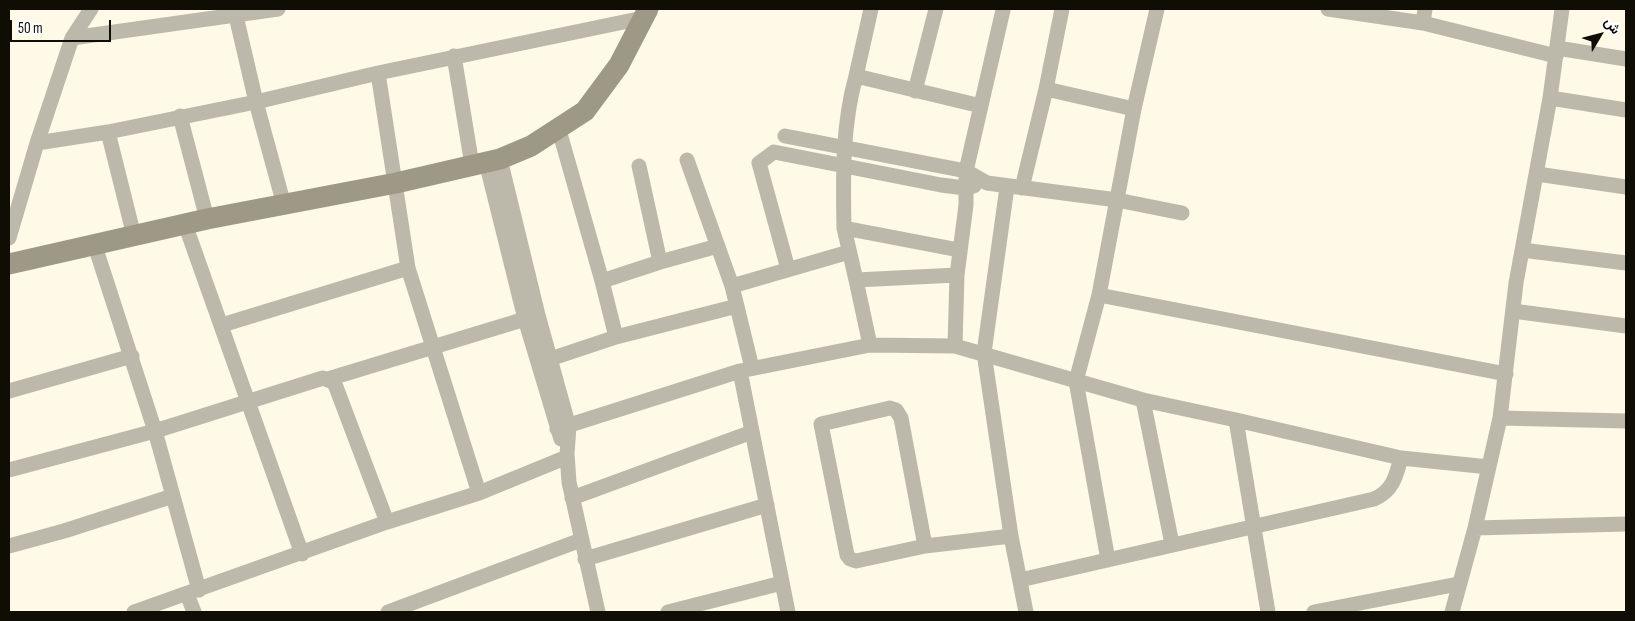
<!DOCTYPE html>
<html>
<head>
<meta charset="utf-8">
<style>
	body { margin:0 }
	#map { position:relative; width:1635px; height:621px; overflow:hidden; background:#fefae7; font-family:"Sofia Sans Condensed",Vazirmatn,sans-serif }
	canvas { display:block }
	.frame { position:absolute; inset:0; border:10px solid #100d04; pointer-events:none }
	.north { position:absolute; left:1575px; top:10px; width:50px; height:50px; -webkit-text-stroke:4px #fff; paint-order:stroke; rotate:53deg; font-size:14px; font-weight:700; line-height:20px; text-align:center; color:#100d04 }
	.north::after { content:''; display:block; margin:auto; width:18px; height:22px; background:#100d04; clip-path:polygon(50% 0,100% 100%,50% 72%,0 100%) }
	.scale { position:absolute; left:10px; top:20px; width:101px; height:22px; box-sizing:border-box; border:2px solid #100d04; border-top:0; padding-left:6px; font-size:15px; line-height:18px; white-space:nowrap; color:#100d04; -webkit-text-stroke:4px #fff; paint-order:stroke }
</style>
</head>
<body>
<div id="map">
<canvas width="1635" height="621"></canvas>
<div class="frame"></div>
<div class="north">ش</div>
<div class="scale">50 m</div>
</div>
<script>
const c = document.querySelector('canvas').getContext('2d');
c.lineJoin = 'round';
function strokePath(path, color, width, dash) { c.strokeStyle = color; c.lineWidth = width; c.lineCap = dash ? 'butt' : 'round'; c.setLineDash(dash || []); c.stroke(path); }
const street = new Path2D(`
	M91 9 72 38 278 9
	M1328 9 1423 23 1425 9
	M1003 10 966 171V205L957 275 955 346 1143 400 1236 420 1268 612
	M1423 23 1556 56
	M1557 48 1626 59
	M454 56 472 165
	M856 76 871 9
	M1046 89 1134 109
	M915 91 936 9
	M1550 98 1626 110
	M180 116 207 219
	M559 130 602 281
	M108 132 134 236
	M785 136 966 171 987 183 1117 200 1182 213
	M37 143 72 38
	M500 159 538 315 569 427 567 454 569 482 598 612
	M687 160 732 286
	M486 162 525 319 561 439
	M1537 174 1626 187
	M1007 187 984 353 1011 536 1026 612
	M1022 188 1046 89 1062 9
	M284 205 256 102 378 73
	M185 224 302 554
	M844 228 856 280 957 275
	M9 238 37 143 108 132 256 102 236 16
	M95 246 155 431 199 590
	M959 250 844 228C843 178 842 125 856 76L981 106
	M1522 250 1626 263
	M660 262 718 246
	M408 268 378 73 643 18
	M788 269 759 163 774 152 941 185 965 188 974 186
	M856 280 870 345
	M1099 295 1506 374
	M1513 311 1626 326
	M222 325 408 268 479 493
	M616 337 737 306
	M550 359 616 337 602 281 660 262 639 166
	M752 368 732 286 849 252
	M740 371 788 612
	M328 379 535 316
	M9 391 132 356
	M1143 400 1172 544
	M890 408 896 410 901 418 925 546 856 561 850 559 847 555 821 424Z
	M1500 418 1626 421
	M1236 420 1401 458 1489 467
	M557 429 740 371 870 345 955 346
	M9 470 155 431 323 378 333 382 336 387 387 522
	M572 498 752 432
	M1475 528 1626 524
	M9 546 64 531 173 496
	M925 546 1011 536
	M585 559 767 505
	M1108 560 1076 381 1099 295 1134 109 1157 9
	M1020 580 1374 499C1393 491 1396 476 1401 458
	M187 594 194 612
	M134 612 387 522 479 493 567 457
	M388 612 581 540
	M668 612 782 583
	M1314 612 1458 584
	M1452 612 1475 528 1500 418 1516 283 1550 98 1562 9`);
const secondary = new Path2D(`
	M9 264 207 219 396 183 500 159 531 146 585 111 619 65 648 9`);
strokePath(street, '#bcb9ab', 15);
strokePath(secondary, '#9e9986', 21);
</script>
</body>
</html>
